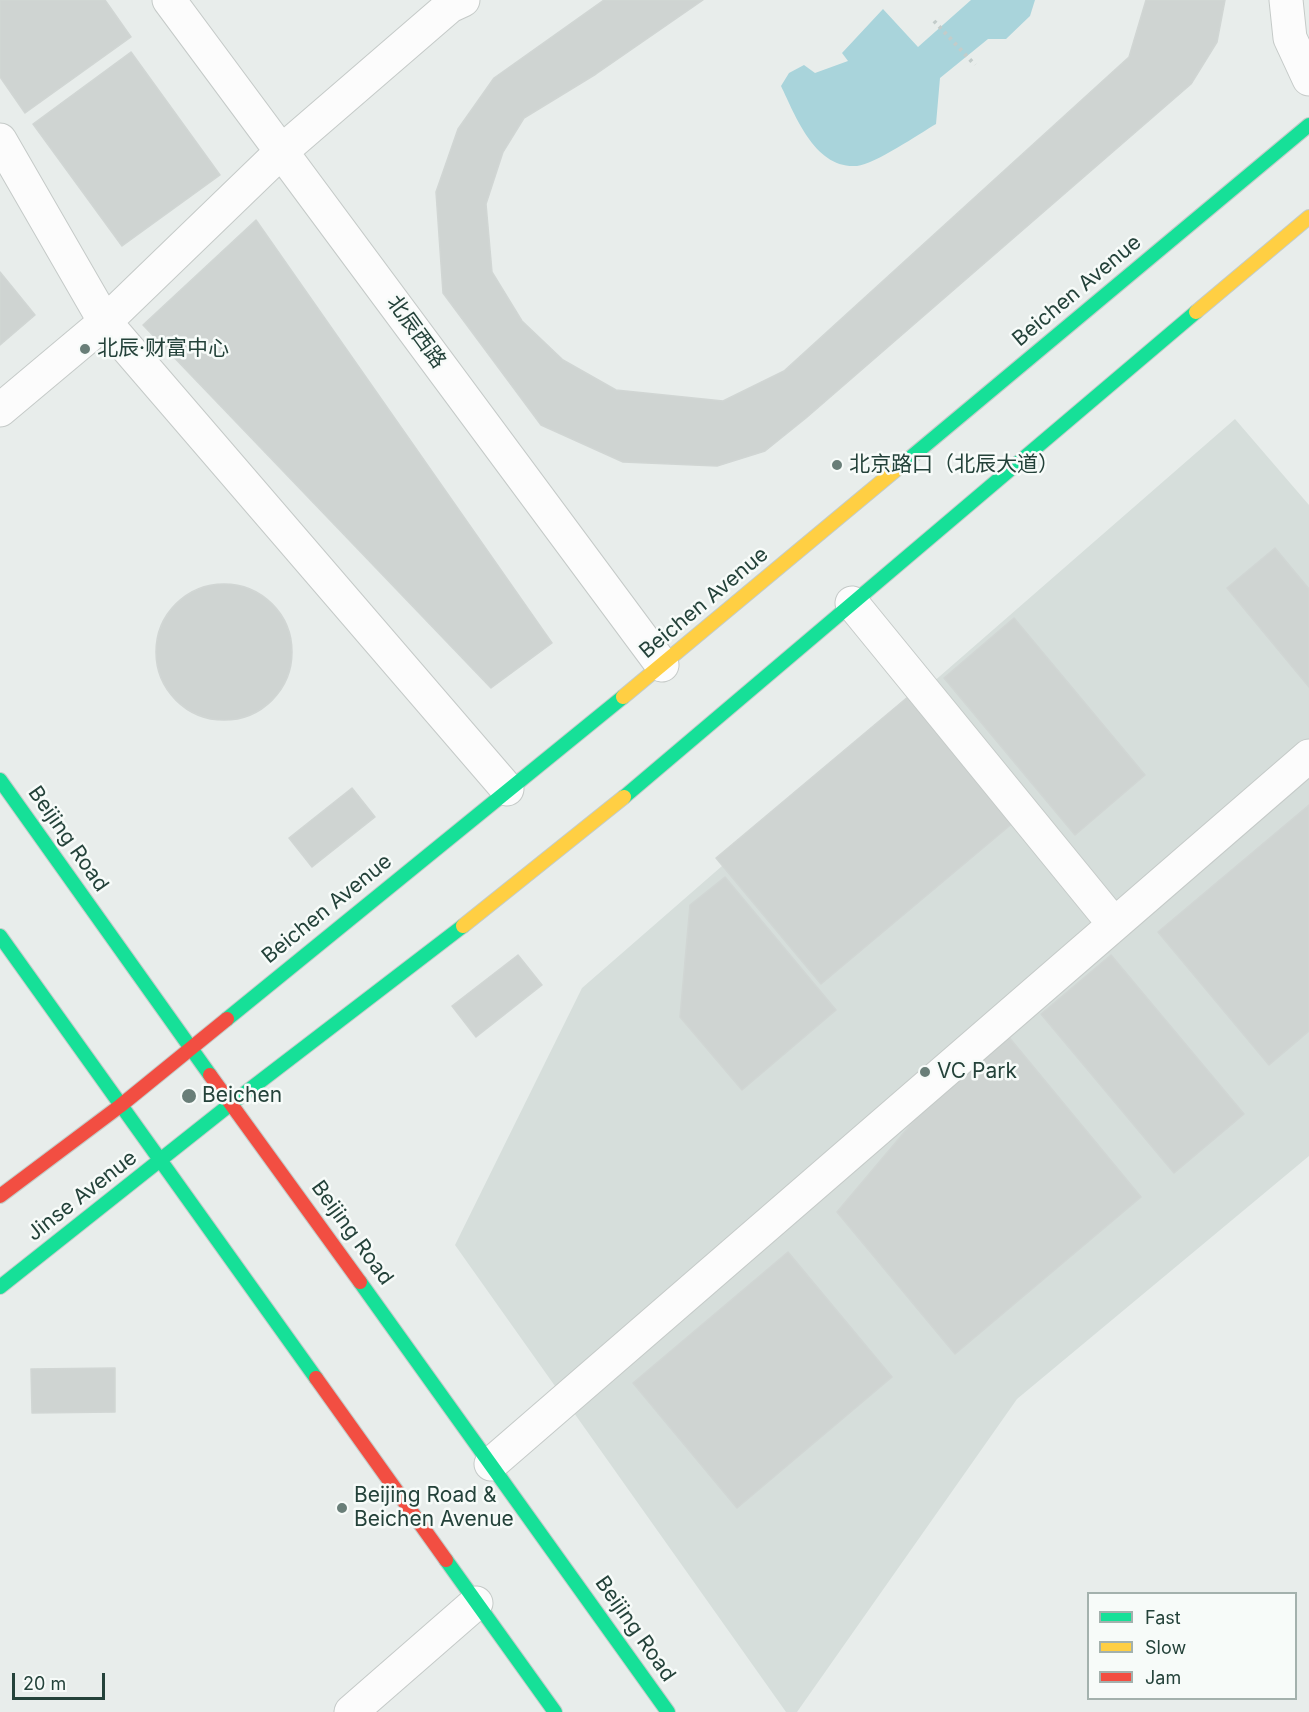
<!DOCTYPE html>
<html>
<head>
<meta charset="utf-8">
<style>
	body { margin:0 }
	#map { position:relative; width:1309px; height:1712px; overflow:hidden; background:#e8edeb; font-family:Inter,sans-serif }
	canvas { display:block }
	.legend { position:absolute; left:1087px; top:1592px; width:210px; height:108px; box-sizing:border-box; background:#f7fbf9; border:2px solid #a3b1ad; margin:0; padding:8px 10px; list-style:none; font-size:18px; color:#24423a }
	.legend li { display:flex; align-items:center; gap:12px; height:30px }
	.legend b { width:30px; border:2px solid #a3b1ad }
	.scale { position:absolute; left:12px; top:1673px; width:93px; height:27px; box-sizing:border-box; border:3px solid #24423a; border-top:0; padding-left:8px; font-size:18px; line-height:21px; white-space:nowrap; color:#24423a; -webkit-text-stroke:4px #f7fbf9; paint-order:stroke }
</style>
</head>
<body>
<div id="map">
<canvas width="1309" height="1712"></canvas>
<ul class="legend">
<li><b style="height:8px;background:#16e098"></b>Fast</li>
<li><b style="height:8px;background:#ffcf43"></b>Slow</li>
<li><b style="height:8px;background:#f24e42"></b>Jam</li>
</ul>
<div class="scale">20 m</div>
</div>
<script>
const c = document.querySelector('canvas').getContext('2d');
c.lineJoin = 'round';
function paint(path, color) { c.fillStyle = color; c.fill(path, 'evenodd'); }
function strokePath(path, color, width, dash) { c.strokeStyle = color; c.lineWidth = width; c.lineCap = dash ? 'butt' : 'round'; c.setLineDash(dash || []); c.stroke(path); }
function label(font, color, halo, rows, align = 'center') {
  c.font = font + ' Inter,"Noto Sans SC",sans-serif'; c.lineWidth = 5; c.setLineDash([]); c.textBaseline = 'middle'; c.strokeStyle = halo; c.fillStyle = color; for (const [text, x, y, turn = 0] of rows) {
    c.save(); c.translate(x, y); c.rotate((+turn || 0) * Math.PI / 180); c.textAlign = isNaN(turn) ? turn : align; if (halo) c.strokeText(text, 0, 0); c.fillText(text, 0, 0); c.restore();
  }
}
const built = new Path2D(`
	M1235 419 1309 505V1156L1017 1399 797 1712H786L455 1245 582 988Z`);
const water = new Path2D(`
	M971 0H1035L1030 16 1006 39H988L940 78 936 124C919 134 875 164 857 166 815 169 796 117 781 86L789 73 804 65 815 73 848 61 842 53 883 9 918 47Z`);
const building = new Path2D(`
	M0 0H105L131 37 25 113 0 77Z
	M604 0H703L596 74 524 118 503 152 486 204 492 272 522 321 563 360 616 390 723 401 784 371 1129 57 1146 0H1225L1217 42 1191 84 806 418 765 451 717 466 623 462 541 425 443 293 436 192 458 129 494 78Z
	M131 52 220 175 122 246 33 124Z
	M256 220 552 643 491 688 143 325Z
	M0 272 35 315 0 345Z
	M1275 548 1309 589V687L1227 588Z
	M156 652a68 68 0 1 1 136 0a68 68 0 1 1-136 0Z
	M1014 618 1145 775 1075 835 944 678Z
	M909 696 1014 822 821 984 716 858Z
	M352 788 375 817 312 867 289 838Z
	M1309 805V1031L1269 1065 1158 932Z
	M725 877 836 1010 742 1090 680 1017 690 905Z
	M518 955 542 985 476 1037 452 1006Z
	M1111 955 1244 1114 1174 1173 1041 1014Z
	M1008 1036 1141 1197 955 1354 837 1212 945 1084Z
	M788 1252 892 1377 737 1508 633 1383Z
	M115 1368V1412L32 1413 31 1369Z`);
const path = new Path2D(`
	M934 21 975 65`);
const street = new Path2D(`
	M169 0 662 665
	M1286 0 1290 38 1309 79
	M0 140 105 322 507 789
	M0 410 105 322 282 151 450 6 463 0
	M852 603 1114 924
	M491 1464 1309 756
	M351 1712 476 1603`);
const fast = new Path2D(`
	M898 468 1309 125
	M0 780 210 1075
	M624 797 1196 312
	M0 936 316 1378
	M227 1019 623 697
	M360 1282 668 1712
	M0 1287 232 1103 463 926
	M446 1560 555 1712`);
const slow = new Path2D(`
	M1196 312 1309 217
	M623 697 898 468
	M463 926 624 797`);
const jam = new Path2D(`
	M210 1075 360 1282
	M0 1196 120 1106 227 1019
	M316 1378 446 1560`);
const markers = [
	[85,349,6,"#697e78"],
	[837,465,6,"#697e78"],
	[925,1072,6,"#697e78"],
	[189,1096,8,"#697e78"],
	[342,1508,6,"#697e78"]
];
const streetNames = [
	["Beichen Avenue",1077,291,-40],
	["北辰西路",416,332,54],
	["Beichen Avenue",704,603,-40],
	["Beijing Road",68,839,55],
	["Beichen Avenue",327,909,-39],
	["Jinse Avenue",82,1196,-38],
	["Beijing Road",352,1233,54],
	["Beijing Road",635,1629,55]
];
const poiNames = [
	["北辰·财富中心",97,349],
	["北京路口（北辰大道）",849,465],
	["VC Park",937,1072],
	["Beichen",202,1096],
	["Beijing Road &",354,1496],
	["Beichen Avenue",354,1520]
];
paint(built, '#d6dedb');
paint(water, '#a9d4db');
paint(building, '#cfd4d2');
strokePath(building, '#d1d6d4', 1.5);
strokePath(street, '#c5cac8', 35);
strokePath(fast, '#c3ccc9', 16);
strokePath(slow, '#c3ccc9', 16);
strokePath(jam, '#c3ccc9', 16);
strokePath(path, '#c3ccca', 4, [3, 4.5]);
strokePath(street, '#fcfcfc', 33);
strokePath(fast, '#16e098', 14);
strokePath(slow, '#ffcf43', 14);
strokePath(jam, '#f24e42', 14);
for (const [x, y, r, color] of markers) { const dot = new Path2D(); dot.arc(x, y, r, 0, 2 * Math.PI); c.fillStyle = color; c.fill(dot); strokePath(dot, '#f7fbf9', 2); }
label('21px', '#24423a', '#f7fbf9', streetNames);
label('21px', '#24423a', '#f7fbf9', poiNames, 'left');
</script>
</body>
</html>
